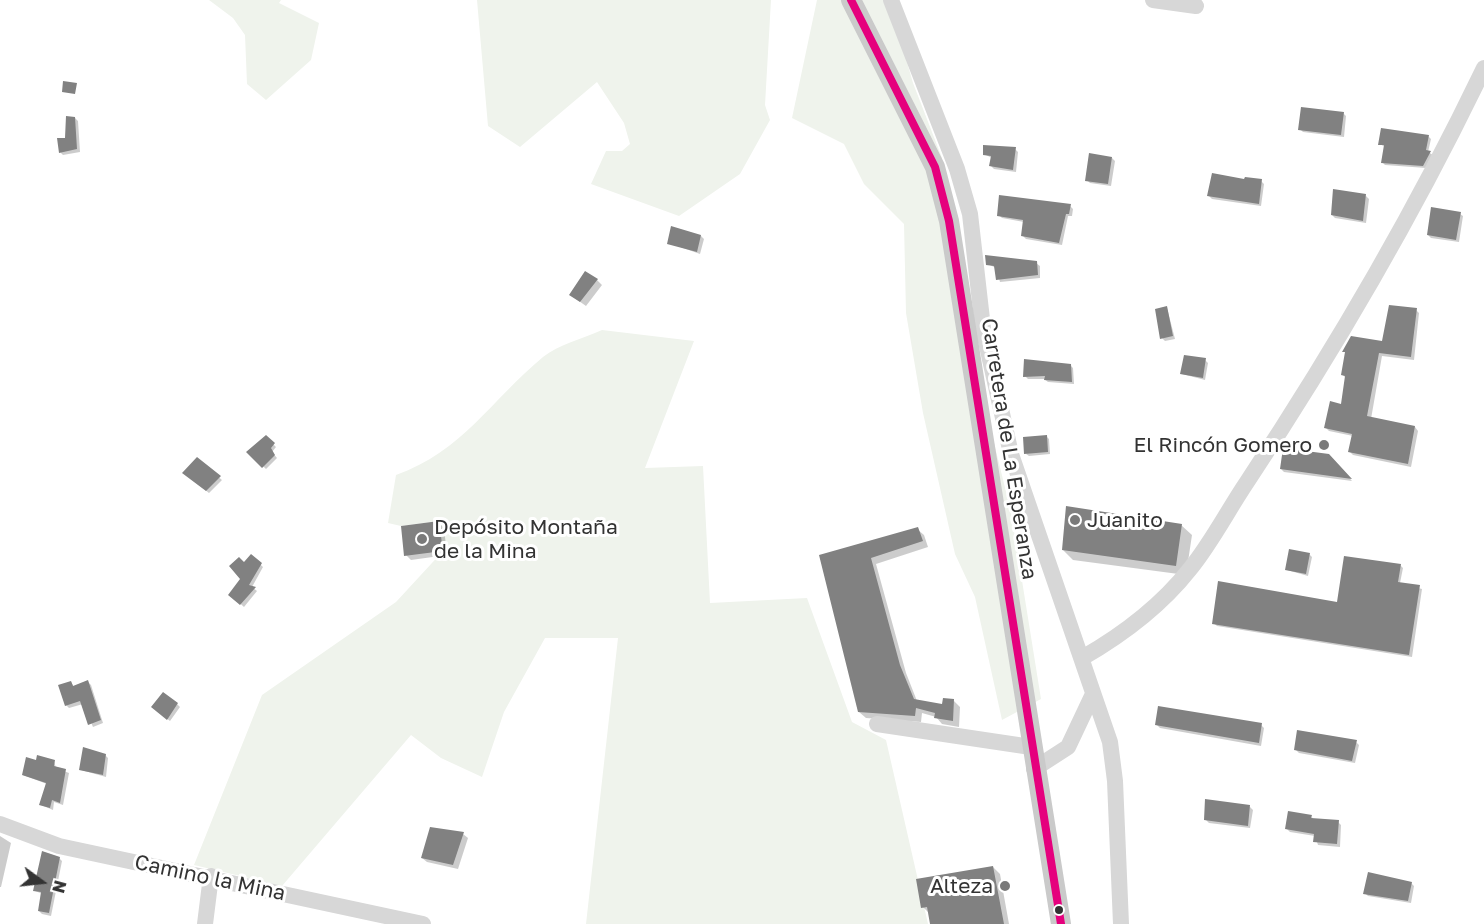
<!DOCTYPE html>
<html>
<head>
<meta charset="utf-8">
<style>
	body { margin:0 }
	#map { position:relative; width:1484px; height:924px; overflow:hidden; background:#fff; font-family:"Golos Text",sans-serif }
	canvas { display:block }
	.north { position:absolute; left:12px; top:852px; width:60px; height:60px; -webkit-text-stroke:4px #fff; paint-order:stroke; rotate:105deg; font-size:16px; font-weight:700; line-height:24px; text-align:center; color:#333 }
	.north::after { content:''; display:block; margin:auto; width:21px; height:27px; background:#333; clip-path:polygon(50% 0,100% 100%,50% 72%,0 100%) }
</style>
</head>
<body>
<div id="map">
<canvas width="1484" height="924"></canvas>
<div class="north">N</div>
</div>
<script>
const c = document.querySelector('canvas').getContext('2d');
c.lineJoin = 'round';
function paint(path, color) { c.fillStyle = color; c.fill(path, 'evenodd'); }
function strokePath(path, color, width, dash) { c.strokeStyle = color; c.lineWidth = width; c.lineCap = dash ? 'butt' : 'round'; c.setLineDash(dash || []); c.stroke(path); }
function label(font, color, halo, rows, align = 'center') {
  c.font = font + ' "Golos Text",sans-serif'; c.lineWidth = 6; c.setLineDash([]); c.textBaseline = 'middle'; c.strokeStyle = halo; c.fillStyle = color; for (const [text, x, y, turn = 0] of rows) {
    c.save(); c.translate(x, y); c.rotate((+turn || 0) * Math.PI / 180); c.textAlign = isNaN(turn) ? turn : align; if (halo) c.strokeText(text, 0, 0); c.fillText(text, 0, 0); c.restore();
  }
}
const green = new Path2D(`
	M209 0H281L279 3 319 23 311 60 266 100 247 84 245 35 233 18Z
	M477 0H771L765 105 770 120 740 174 679 216 591 184 606 151H622L630 144 624 123 597 82 520 147 488 126Z
	M817 0H889L913 83 942 158 934 199 1011 512 1041 699 1002 720 975 597 955 554 923 413 906 313 904 224 864 184 844 144 792 118Z
	M602 330 694 341 645 468 703 466 710 603 807 598 852 722 886 740 928 924H586L618 638H545L504 712 482 777 441 758 411 735 282 886 194 865 262 695 396 602 443 551 439 521 401 526 388 523 396 475C463 451 491 400 543 357 558 345 584 338 602 330Z`);
const shadow = new Path2D(`
	M1343 113 1346 116 1344 137 1303 132 1300 129Z
	M75 118 78 121 80 152 63 155 60 152Z
	M1428 136 1431 139 1428 152 1433 155 1426 168 1385 165 1382 162 1385 147 1380 144Z
	M1015 149 1018 152 1016 172 994 169 991 166 992 158 984 154Z
	M1112 158 1115 161 1111 186 1090 183 1087 180Z
	M1261 181 1264 184 1261 206 1212 199 1209 196Z
	M1366 196 1369 199 1366 223 1335 218 1332 215Z
	M1070 206 1073 209 1072 216H1068L1062 245 1026 239 1023 236 1024 222 1002 218 999 215Z
	M1460 214 1463 216 1459 242 1431 238 1428 235Z
	M701 236 704 239 700 254 669 243Z
	M1036 263 1040 266V278L1000 282 996 268 988 264Z
	M597 280 602 285 586 306 576 299Z
	M1167 308 1175 339 1165 341 1162 338Z
	M1416 310 1419 313 1414 360 1382 356 1371 419 1415 427 1418 431 1411 467 1353 455 1350 452 1353 436 1329 431 1326 428 1342 406 1346 378 1343 375 1346 354 1344 351 1383 342Z
	M1205 360 1208 363 1205 380 1182 374Z
	M1070 365 1073 368 1074 384 1048 382 1044 379H1028L1025 376Z
	M1046 436 1049 439 1050 454 1029 456 1026 454Z
	M266 437 276 447 272 452 277 458 266 469 248 452Z
	M1329 456 1352 481 1284 472 1281 469Z
	M197 459 222 480 209 493 187 476Z
	M439 523 444 528 447 555 411 560 406 555Z
	M1181 525 1192 535 1186 575 1073 560 1063 550Z
	M917 529 924 535 928 547 876 564 906 673 917 701 944 705 954 701 960 707 959 727 942 724 936 717 922 713 921 722 866 718 859 712 821 557Z
	M1309 554 1312 557 1308 576 1287 570Z
	M251 556 263 567 252 587 257 591 244 607 233 597 242 578 244 564Z
	M1400 565 1403 568 1400 583 1422 589 1412 657 1217 626 1214 623 1339 604Z
	M71 682 74 687 88 682 91 685 103 723 93 727 83 704 69 708 66 705Z
	M177 704 180 707 170 721 156 710Z
	M1157 725H1261L1264 728 1261 746 1160 728Z
	M1356 742 1359 745 1355 763 1299 753 1296 750Z
	M105 755 108 758 106 777 81 770Z
	M54 761 56 768 69 773 63 805 54 802 53 810 41 805 47 784 23 775 37 762Z
	M1250 807 1253 810 1250 828 1209 823 1206 820Z
	M1311 816 1314 820 1338 822 1341 825 1340 847 1318 845 1315 836 1290 832 1287 829Z
	M463 834 468 838 458 869 427 862 422 858Z
	M0 836 11 843 1 887H0Z
	M59 858 62 861 51 916 42 914 39 911 43 894 35 891Z
	M993 867 1000 874 1009 924H932L930 914 923 907Z
	M1411 883 1414 886 1411 903 1368 896 1365 893Z`);
const building = new Path2D(`
	M63 81 77 83 75 94 62 92Z
	M1301 107 1344 112 1341 135 1298 130Z
	M66 116 75 117 77 149 59 153 57 138H65Z
	M1381 128 1429 135 1426 150 1431 151 1423 166 1381 163 1384 145H1378Z
	M983 145 1016 147 1013 170 989 166 991 156 983 155Z
	M1089 153 1112 157 1108 184 1085 181Z
	M1212 173 1244 179 1245 177 1262 179 1259 204 1207 196Z
	M1333 189 1366 194 1363 221 1331 215Z
	M999 195 1071 204 1069 214H1066L1059 243 1021 236 1023 220 997 216Z
	M1431 207 1461 212 1456 240 1427 235Z
	M671 226 701 235 697 252 667 244Z
	M985 255 1037 261 1038 275 996 280 994 266 986 265Z
	M585 271 598 279 580 302 569 295Z
	M1389 305 1417 308 1411 357 1379 353 1367 416 1415 426 1408 464 1348 452 1352 434 1324 428 1330 401 1341 404 1345 376 1341 375 1345 352H1342L1351 336 1382 341Z
	M1167 306 1173 336 1160 339 1155 309Z
	M1184 355 1206 358 1203 378 1180 374Z
	M1024 359 1071 364 1072 382 1044 380 1045 376 1023 377Z
	M266 435 275 443 271 448 275 455 262 468 246 452Z
	M1047 435 1048 452 1024 454 1023 437Z
	M1283 448 1329 454 1352 479 1280 469Z
	M197 457 221 476 206 491 182 473Z
	M1066 506 1182 524 1176 566 1062 550Z
	M439 521 443 551 404 556 401 526Z
	M918 527 923 541 871 558 900 665 914 699 942 704 943 698 954 699 953 721 934 718 935 713 916 708 915 716 858 712 819 555Z
	M1289 549 1310 553 1306 574 1285 570Z
	M251 554 262 563 249 585 256 587 240 605 228 595 240 579 229 566 239 557 244 562Z
	M1344 556 1401 564 1398 582 1420 585 1409 655 1212 624 1218 581 1337 602Z
	M88 680 101 720 88 725 80 701 65 706 58 685 71 681 73 686Z
	M163 692 178 703 167 720 151 707Z
	M1158 706 1262 723 1259 743 1155 725Z
	M1297 730 1357 740 1352 761 1294 750Z
	M83 747 106 754 103 775 79 770Z
	M37 755 55 760 54 766 66 769 60 803 52 800 50 808 39 805 46 783 22 775 26 757 36 760Z
	M1205 799 1250 805 1248 826 1204 820Z
	M1288 811 1312 815 1311 818 1339 820 1337 844 1313 842 1314 834 1285 829Z
	M430 827 464 832 453 865 421 858Z
	M42 851 60 857 49 913 38 911 41 892 33 891Z
	M993 866 1004 924H930L927 907 921 908 916 879Z
	M1368 872 1412 882 1408 901 1363 894Z`);
const minor = new Path2D(`
	M891 0 957 169 970 214 983 328 1011 454 1110 742 1115 781 1121 924
	M1153 0 1196 6
	M1082 658C1124 634 1160 607 1190 569 1212 542 1228 510 1247 482 1335 349 1415 212 1484 68
	M877 724 1031 747
	M1034 769 1068 747 1093 694
	M0 824 59 846 423 924
	M205 924 211 876`);
const major = new Path2D(`
	M851 0 935 167 949 221 1061 924`);
const bus1 = new Path2D(`
	M851 0 935 167 949 221 1061 924`);
const markers = [
	[1324,445,6,"#7a7a7a"],
	[1075,520,6,"#7a7a7a"],
	[422,539,6,"#7a7a7a"],
	[1005,886,6,"#7a7a7a"],
	[1059,910,5,"#333"]
];
const poiNames = [
	["El Rincón Gomero",1312,445],
	["Juanito",1087,520,"left"],
	["Depósito Montaña",434,527,"left"],
	["de la Mina",434,551,"left"],
	["Alteza",993,886]
];
const streetNames = [
	["Carretera de La Esperanza",1009,449,81],
	["Camino la Mina",210,878,12]
];
paint(green, '#eff3ec');
paint(shadow, '#0003');
paint(building, '#818181');
strokePath(minor, '#d7d7d7', 16);
strokePath(major, '#cacaca', 20);
strokePath(bus1, '#e5007d', 8);
for (const [x, y, r, color] of markers) { const dot = new Path2D(); dot.arc(x, y, r, 0, 2 * Math.PI); c.fillStyle = color; c.fill(dot); strokePath(dot, '#fff', 2); }
label('21px', '#333', '#fff', poiNames, 'right');
label('21px', '#333', '#fff', streetNames);
</script>
</body>
</html>
